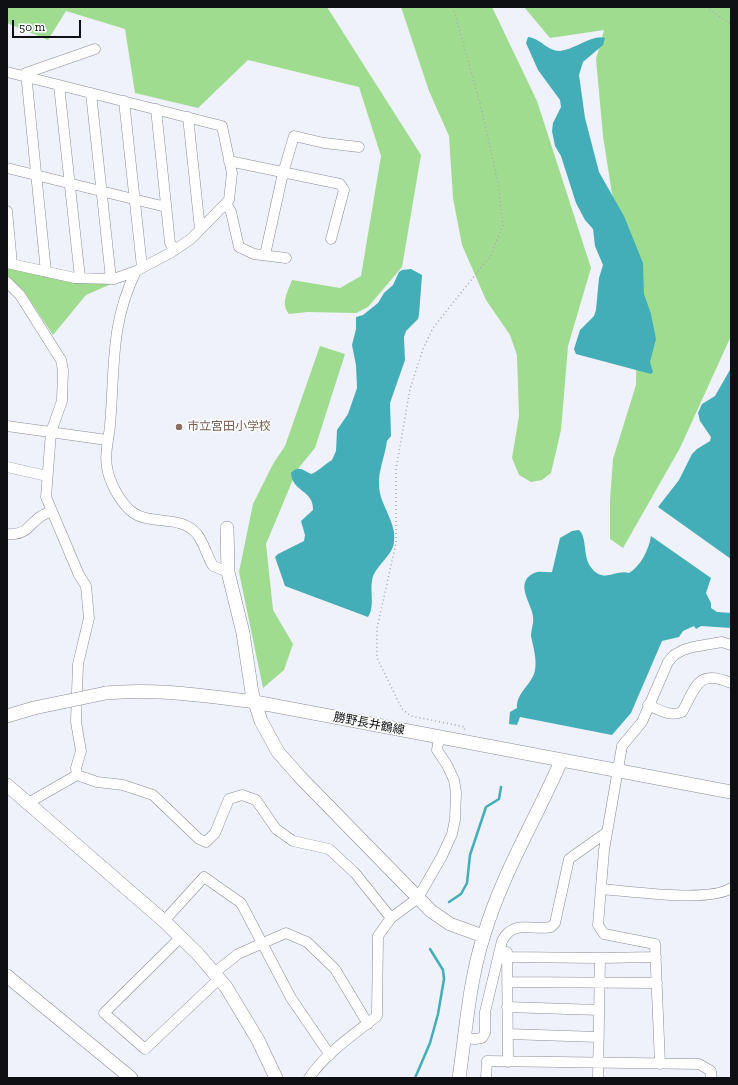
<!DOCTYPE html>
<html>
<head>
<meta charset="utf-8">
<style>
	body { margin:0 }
	#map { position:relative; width:738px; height:1085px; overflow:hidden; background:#eff1fb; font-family:"Zilla Slab",serif }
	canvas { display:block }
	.frame { position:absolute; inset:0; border:8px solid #0e0f12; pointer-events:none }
	.scale { position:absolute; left:12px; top:20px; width:69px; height:18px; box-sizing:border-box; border:2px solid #0e0f12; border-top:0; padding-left:5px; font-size:12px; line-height:14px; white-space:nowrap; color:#0e0f12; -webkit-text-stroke:3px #fefffe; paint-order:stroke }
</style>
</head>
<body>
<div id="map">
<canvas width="738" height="1085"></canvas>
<div class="frame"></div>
<div class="scale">50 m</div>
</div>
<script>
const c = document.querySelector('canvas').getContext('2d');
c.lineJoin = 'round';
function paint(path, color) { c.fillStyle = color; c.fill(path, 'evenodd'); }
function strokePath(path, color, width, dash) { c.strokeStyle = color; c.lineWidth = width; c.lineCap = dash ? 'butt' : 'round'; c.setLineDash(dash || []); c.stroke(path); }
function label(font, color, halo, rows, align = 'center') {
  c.font = font + ' "Zilla Slab","Noto Sans JP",serif'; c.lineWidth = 3; c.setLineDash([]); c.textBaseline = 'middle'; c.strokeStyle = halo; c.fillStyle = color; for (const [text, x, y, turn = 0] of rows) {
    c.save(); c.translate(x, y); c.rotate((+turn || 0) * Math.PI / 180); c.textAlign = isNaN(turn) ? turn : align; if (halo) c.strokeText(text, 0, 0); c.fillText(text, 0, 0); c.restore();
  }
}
const green = new Path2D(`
	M7 7H327L421 155 402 267 368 307 356 313 308 312 289 314C280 304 288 291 292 280L340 288 361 276 381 156 359 87 248 60 198 108 135 93 125 29 66 11 48 40 7 23Z
	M401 7H492L537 101 591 268 568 346 561 430 551 473 542 480 531 482 519 475 512 458 519 416 517 355 510 335 486 300 462 245 453 198 449 136 429 91Z
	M524 7H731V336L680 448 623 548 610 539V500L613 459 636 385 637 297 618 232 603 136 596 59 604 30 550 38Z
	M7 266 111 284 86 295 53 335 23 290 7 277Z
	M320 346 345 354 315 448 297 470 266 544 273 610 293 644 284 670 263 688 239 572 253 504 273 464 285 446Z`);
const water = new Path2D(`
	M528 37C540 38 547 51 560 51 574 50 593 34 605 38L603 45 583 62 579 75 585 118 599 172 624 216 643 263 644 294 651 314 656 339 650 362 653 372 651 374 576 354 574 349 580 330 594 316 596 310 599 278 603 265 595 246 593 229 585 220 576 203 561 156 555 146 552 131 553 123 561 107 560 100 538 70 526 43Z
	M411 269 422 275 419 315 418 319 406 331 404 337 405 360 390 403 391 436 387 441C385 456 378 471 379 486 380 506 397 522 394 542 393 556 374 566 372 581 370 592 375 607 368 617L285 586 275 557 278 554 304 541 305 535 301 521 313 510C314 490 292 492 291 473 298 465 303 470 311 474 316 473 325 464 332 460L336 451 337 430 348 414 357 388 356 365 352 345 356 329V317L363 315 378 303 384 293 393 285 399 272 402 270Z
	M731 368V559L658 507 679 480 692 454 697 449 710 441 711 437 700 421 698 413 702 404 715 396Z
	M579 530C587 537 583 555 590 566 603 585 615 569 629 573 641 566 649 549 651 536L711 578 706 593 711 603V608L717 612 731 613V628L701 626 696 629 694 626 683 631 679 637 662 641 631 713 612 735 520 717 517 725 509 724 510 712 517 708C516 692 533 684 535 670 537 659 533 646 531 636 531 630 534 623 533 617 533 605 513 583 534 573 540 570 546 573 552 572L560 538 572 531Z`);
const stream = new Path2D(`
	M449 902 461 894 467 883 470 855 486 807 499 799 501 787
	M415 1078 430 1043 438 1014 444 979 443 970 430 949`);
const path = new Path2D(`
	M453 7 482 111 498 183 503 225 491 255 433 328 423 349 410 389 396 469V543L377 628V658L402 709 411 716 465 727 464 731
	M706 7 731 24`);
const minor = new Path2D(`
	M7 72 222 126 232 173 229 200 191 239 170 253 136 271 114 279 75 278 7 263
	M59 85 80 278
	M91 93 111 279
	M124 101 142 267
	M156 109 170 243 175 250
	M188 117 200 229
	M229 161 340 184 344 190 331 239
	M7 168 166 207
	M226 203 231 212 239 247 254 254 286 258
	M7 211 12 264
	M265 255 283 173 294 136 324 143 359 147
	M136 271C110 324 115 368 110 425 109 440 104 452 107 467 109 482 120 502 132 512 151 526 180 514 197 534 204 543 207 556 213 566L228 572
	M46 272 26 73 95 49
	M7 282 20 295 61 360 63 370 62 401 51 432 46 497 79 575 86 586 89 618 78 664 76 722 81 751 76 768 77 775
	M7 426 107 440
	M7 467 47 476
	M7 534C32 536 29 518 50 512
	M648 705C660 710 670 717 682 712 696 688 697 668 731 683
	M28 803 77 775 97 782 123 785 153 795 199 839 206 842 215 833 229 799 242 795 256 800 276 829 293 841 329 849 355 873 391 918
	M601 889C629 891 710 903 731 888
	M164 921 204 877 241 903 291 998 330 1055
	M181 937 104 1013 145 1049 219 979
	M507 952 508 1062
	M507 957 600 958 598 1078
	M600 958 656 957
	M214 973 238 954 286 933 307 942 335 969 368 1024
	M507 982 657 983
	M507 1007 599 1010
	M508 1034 598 1037
	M465 1038 475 1039 482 1038 485 1033V1012L502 941C513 919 531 931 551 927L555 923 569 859 607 832
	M660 1064 655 944 604 934 598 925 604 850 622 746 642 722 668 662 674 655 683 650 693 647 722 642 731 645
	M309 1078C326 1053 353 1035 377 1016L378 936 391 918 418 898 442 856 452 834 455 820 456 792 454 780 447 765 437 750 439 738
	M486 1078 487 1061 699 1064 711 1071V1078`);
const tertiary = new Path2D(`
	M227 528 228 572 243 633 252 693 261 721 278 752 300 777 431 911 450 924 483 936
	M106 693C156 688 205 696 255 702L731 792
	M7 716 34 708
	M7 785 164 921 197 953 226 987 258 1040 276 1078
	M7 976 131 1078
	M459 1078C466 1031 469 981 484 935 502 874 536 819 561 761`);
const tertiaryBridge = new Path2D(`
	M34 708 106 693`);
const markers = [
	[179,427,4,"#8d6e63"]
];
const educationNames = [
	["市立宮田小学校",187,427]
];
const streetNames = [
	["勝野長井鶴線",369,724,11]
];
paint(green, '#9fdc90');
paint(water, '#43aeb8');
strokePath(stream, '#43aeb8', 2.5);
strokePath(minor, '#8a8c94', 11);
strokePath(tertiary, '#8a8c94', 14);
strokePath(path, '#a6a8b0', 1.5, [1, 3]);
strokePath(minor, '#fff', 10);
strokePath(tertiary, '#fff', 13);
strokePath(tertiaryBridge, '#8a8c94', 14, []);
strokePath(tertiaryBridge, '#fff', 13);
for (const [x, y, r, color] of markers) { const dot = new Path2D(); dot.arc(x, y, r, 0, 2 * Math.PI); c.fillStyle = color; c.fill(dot); strokePath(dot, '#fefffe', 1.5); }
label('12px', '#785e54', '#fefffe', educationNames, 'left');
label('12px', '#0e0f12', '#fefffe', streetNames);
</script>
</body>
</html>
